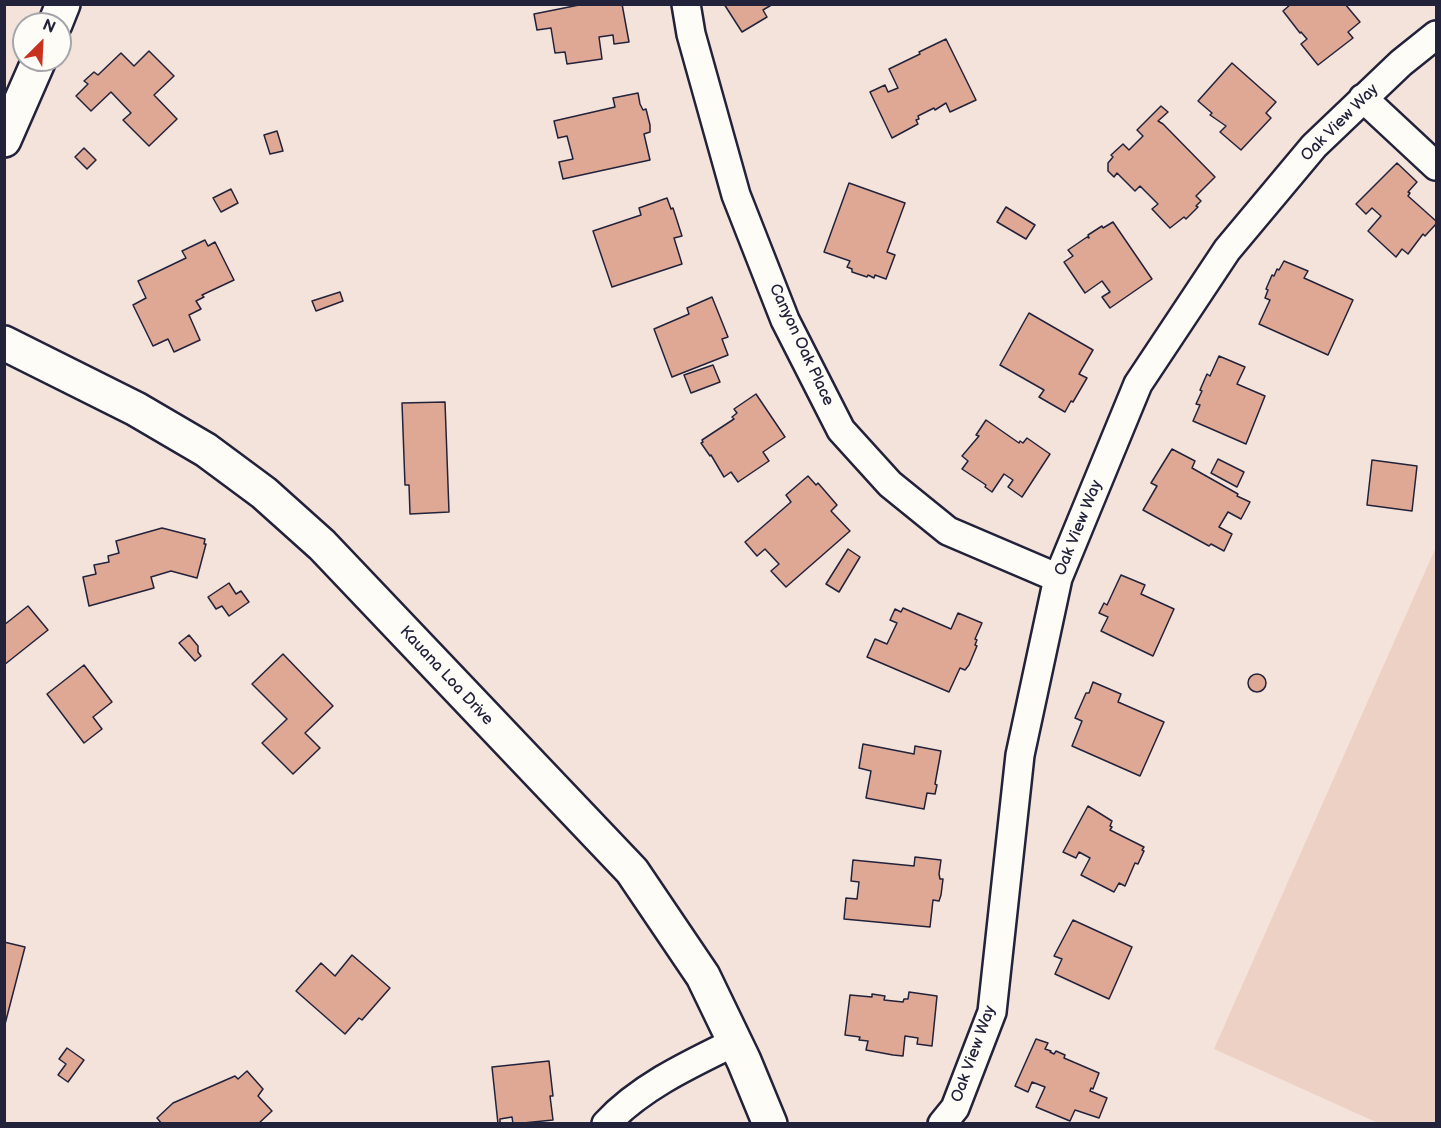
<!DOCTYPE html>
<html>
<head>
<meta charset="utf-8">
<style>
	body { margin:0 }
	#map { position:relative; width:1441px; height:1128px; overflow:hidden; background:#f4e3da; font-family:"Balsamiq Sans",sans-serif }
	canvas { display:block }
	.frame { position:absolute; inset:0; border:6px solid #22223b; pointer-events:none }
	.north { position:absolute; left:12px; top:12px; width:60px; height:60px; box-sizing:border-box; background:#fdfcf7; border:2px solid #a5a5ac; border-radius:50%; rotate:24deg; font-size:16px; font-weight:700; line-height:24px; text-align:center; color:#22223b }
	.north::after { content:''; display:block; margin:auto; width:21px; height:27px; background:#c8321e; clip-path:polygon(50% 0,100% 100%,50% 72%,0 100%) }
</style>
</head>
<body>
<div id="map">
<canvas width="1441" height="1128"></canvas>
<div class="frame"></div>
<div class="north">N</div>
</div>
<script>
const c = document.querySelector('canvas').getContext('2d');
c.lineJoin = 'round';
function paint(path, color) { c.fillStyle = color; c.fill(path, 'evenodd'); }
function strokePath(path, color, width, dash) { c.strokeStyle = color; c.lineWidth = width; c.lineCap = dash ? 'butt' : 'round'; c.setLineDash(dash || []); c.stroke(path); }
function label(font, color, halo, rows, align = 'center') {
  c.font = font + ' "Balsamiq Sans",sans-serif'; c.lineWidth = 5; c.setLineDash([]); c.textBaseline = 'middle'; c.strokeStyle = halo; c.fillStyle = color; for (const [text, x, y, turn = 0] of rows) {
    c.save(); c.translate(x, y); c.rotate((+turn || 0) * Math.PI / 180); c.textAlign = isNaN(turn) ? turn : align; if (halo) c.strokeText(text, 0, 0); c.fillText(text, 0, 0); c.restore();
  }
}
const built = new Path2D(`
	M1436 547V1123H1378L1214 1049Z`);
const building = new Path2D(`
	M584 4H622L629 42 614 44 613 35 599 37 602 59 567 64 565 52 555 53 551 28 537 30 534 14Z
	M724 4H773L763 10 767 17 742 32Z
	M1291 4H1345L1360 22 1348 32 1353 38 1318 65 1301 44 1307 39 1301 32 1300 33 1283 11Z
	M946 39 976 100 950 112 946 103 935 110 934 108 918 116 919 119 916 120 918 124 892 138 870 92 885 85 888 92 898 88 889 69 920 54 919 52Z
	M149 51 174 76 154 95 177 119 149 146 123 120 131 113 111 92 91 111 76 96 88 84 84 81 94 72 98 75 121 53 134 66Z
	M1232 63 1276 102 1266 113 1271 118 1241 150 1220 132 1226 126 1210 115 1212 113 1198 101Z
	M638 93 640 104 643 110 646 109 650 125V132L644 134 650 160 563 179 559 162 573 159 567 136 558 138 554 121 615 107 613 98Z
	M1161 106 1168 112 1158 121 1163 124 1215 177 1196 196 1201 201 1196 206 1198 207 1186 219 1184 217 1170 228 1152 209 1158 204 1140 186 1135 191 1117 173 1114 177 1108 171V163L1113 157 1111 155 1123 144 1129 150 1143 136 1137 130Z
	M277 131 283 151 270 154 264 135Z
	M84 148 96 160 87 169 75 157Z
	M1397 163 1417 182 1408 192 1410 193 1408 196 1436 221V224L1425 236 1423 234 1408 254 1402 249 1396 257 1368 231 1381 216 1372 208 1366 214 1356 204Z
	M849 183 905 203 887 252 895 255 886 279 875 275 874 278 868 275 867 277 852 272V269L847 267 850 261 824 252Z
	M231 189 238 203 221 212 213 198Z
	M667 198 671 209 673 208 682 236 674 238 682 264 612 287 593 231 641 215 639 208Z
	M1006 207 1035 225 1026 239 997 222Z
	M1113 222 1152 279 1110 308 1102 297 1110 292 1102 281 1085 293 1064 262 1073 256 1068 250 1087 237 1089 238 1088 235 1102 226 1103 228Z
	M205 240 208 246 215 242 234 280 202 295 204 297 196 301 201 309 189 315 200 340 174 352 168 339 153 346 133 305 146 298 138 281 186 258 182 251Z
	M1284 261 1308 271 1304 278 1353 300 1328 355 1259 324 1270 300 1265 298 1268 290 1266 289 1272 275 1274 276 1277 269 1279 270Z
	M340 292 343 301 316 311 312 301Z
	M712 297 728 337 722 339 728 355 672 377 654 329 689 314 687 308Z
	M1029 313 1093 350 1079 374 1087 378 1073 402 1071 401 1065 412 1039 397 1044 390 1000 365Z
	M1219 356 1245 367 1237 384 1265 396 1246 444 1193 421 1200 405 1196 404 1202 391 1200 390 1207 374 1210 376Z
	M713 365 720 382 691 393 684 375Z
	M756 394 785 437 763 452 769 461 738 482 731 472 724 477 711 455 710 456 701 443 703 442 702 440 734 419 732 417 737 413 734 409Z
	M445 402 449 512 410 514 409 485H405L402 403Z
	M986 420 1019 443 1020 441 1023 443 1027 438 1050 454 1022 497 1008 487 1013 480 1004 474 992 492 985 487 986 485 962 469 968 461 962 456 979 436 976 435Z
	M1172 449 1195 461 1192 468 1238 494 1237 496 1250 502 1241 519 1228 512 1219 527 1232 534 1224 551 1211 544 1209 546 1143 510 1157 486 1151 483Z
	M1218 459 1244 472 1237 487 1211 473Z
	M1372 460 1417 466 1412 511 1367 505Z
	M808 476 816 485 818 483 837 505 831 511 850 531 786 587 771 571 779 564 765 549 757 556 745 542 791 502 786 495Z
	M162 528 205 539 204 544H206L197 578 171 571 151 577 154 588 89 606 83 577 96 574 94 565 109 562 108 556 119 553 116 541Z
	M848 549 860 557 839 592 826 584Z
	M1121 575 1145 585 1141 594 1174 609 1153 656 1101 631 1108 617 1099 613 1104 603 1107 605Z
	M229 583 236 594 241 591 249 602 229 616 222 606 216 609 208 597Z
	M28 606 48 630 4 665V625Z
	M903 608 951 629 958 613 982 623 975 639 977 640 975 645 977 646 969 665 965 670 960 668 949 692 867 657 875 639 887 644 897 623 890 620 895 609 901 612Z
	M189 635 198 646V652L201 656 195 661 179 643Z
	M283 654 333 706 305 733 320 748 293 774 262 743 287 719 252 684Z
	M84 665 112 702 93 717 102 729 84 743 47 694Z
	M1248 683a9 9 0 1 1 18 0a9 9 0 1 1-18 0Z
	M1093 682 1121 694 1118 702 1164 722 1140 776 1072 746 1082 721 1075 718 1086 693H1089Z
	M863 744 914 754 915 746 941 751 935 784 937 785 935 794 927 793 924 809 866 798 871 771 859 768Z
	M1088 806 1112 821 1110 826 1112 827 1110 830 1144 847 1142 850 1144 851 1138 864 1135 863 1125 886 1119 883 1114 892 1081 875 1090 858 1079 852 1076 858 1063 852Z
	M915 857 941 860 939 874 940 879H943L941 895 939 901 933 900 930 927 844 919 846 898 857 899 859 882 851 881 853 860 914 866Z
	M1073 920 1132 947 1109 999 1055 974 1062 959 1054 956Z
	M4 942 25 947 4 1028Z
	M352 955 390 988 362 1020 359 1018 345 1034 296 991 321 963 335 976Z
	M909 992 937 996 932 1046 917 1044 918 1038 905 1036 903 1056 893 1055 866 1050 868 1041 859 1040 860 1037 845 1035 850 995 872 997V994L885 996 884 1000 903 1002 904 999H908Z
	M1036 1039 1048 1043 1045 1049 1051 1051 1050 1052 1054 1054 1056 1051 1065 1055 1064 1058 1099 1073 1093 1089 1091 1088 1090 1091 1107 1098 1099 1118 1075 1110 1070 1121 1036 1107 1045 1087 1032 1082 1028 1092 1015 1086Z
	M67 1048 84 1060 68 1082 58 1075 66 1064 59 1059Z
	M549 1061 553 1096H550L553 1120 513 1124 512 1117 500 1119V1124H498L492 1067Z
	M247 1071 263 1089 258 1096 272 1111 258 1124H162L157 1118 173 1103 235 1076 238 1079Z`);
const street = new Path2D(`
	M686 4 691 34 736 195 785 320 841 430 890 484 948 531 1058 578
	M1363 98 1436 166
	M606 1124C640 1087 690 1064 735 1042
	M942 1124 955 1108 992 1012 1020 755 1058 578 1138 384 1227 250 1314 146 1401 63 1436 35`);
const secondary = new Path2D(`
	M55 24 63 4
	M4 140 39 60
	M4 343 136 409 206 450 264 493 322 545 632 871 703 976 744 1061 770 1124`);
const streetNames = [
	["Oak View Way",1340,123,-45],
	["Canyon Oak Place",801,345,65],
	["Oak View Way",1079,528,-68],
	["Kauana Loa Drive",446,676,47],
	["Oak View Way",974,1054,-70]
];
paint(built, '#edd1c5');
paint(building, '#dea895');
strokePath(building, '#22223b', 1.5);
strokePath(street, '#22223b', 32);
strokePath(secondary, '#22223b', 38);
strokePath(street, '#fdfcf7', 27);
strokePath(secondary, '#fdfcf7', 33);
label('16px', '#22223b', '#fdfcf7', streetNames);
</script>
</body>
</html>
